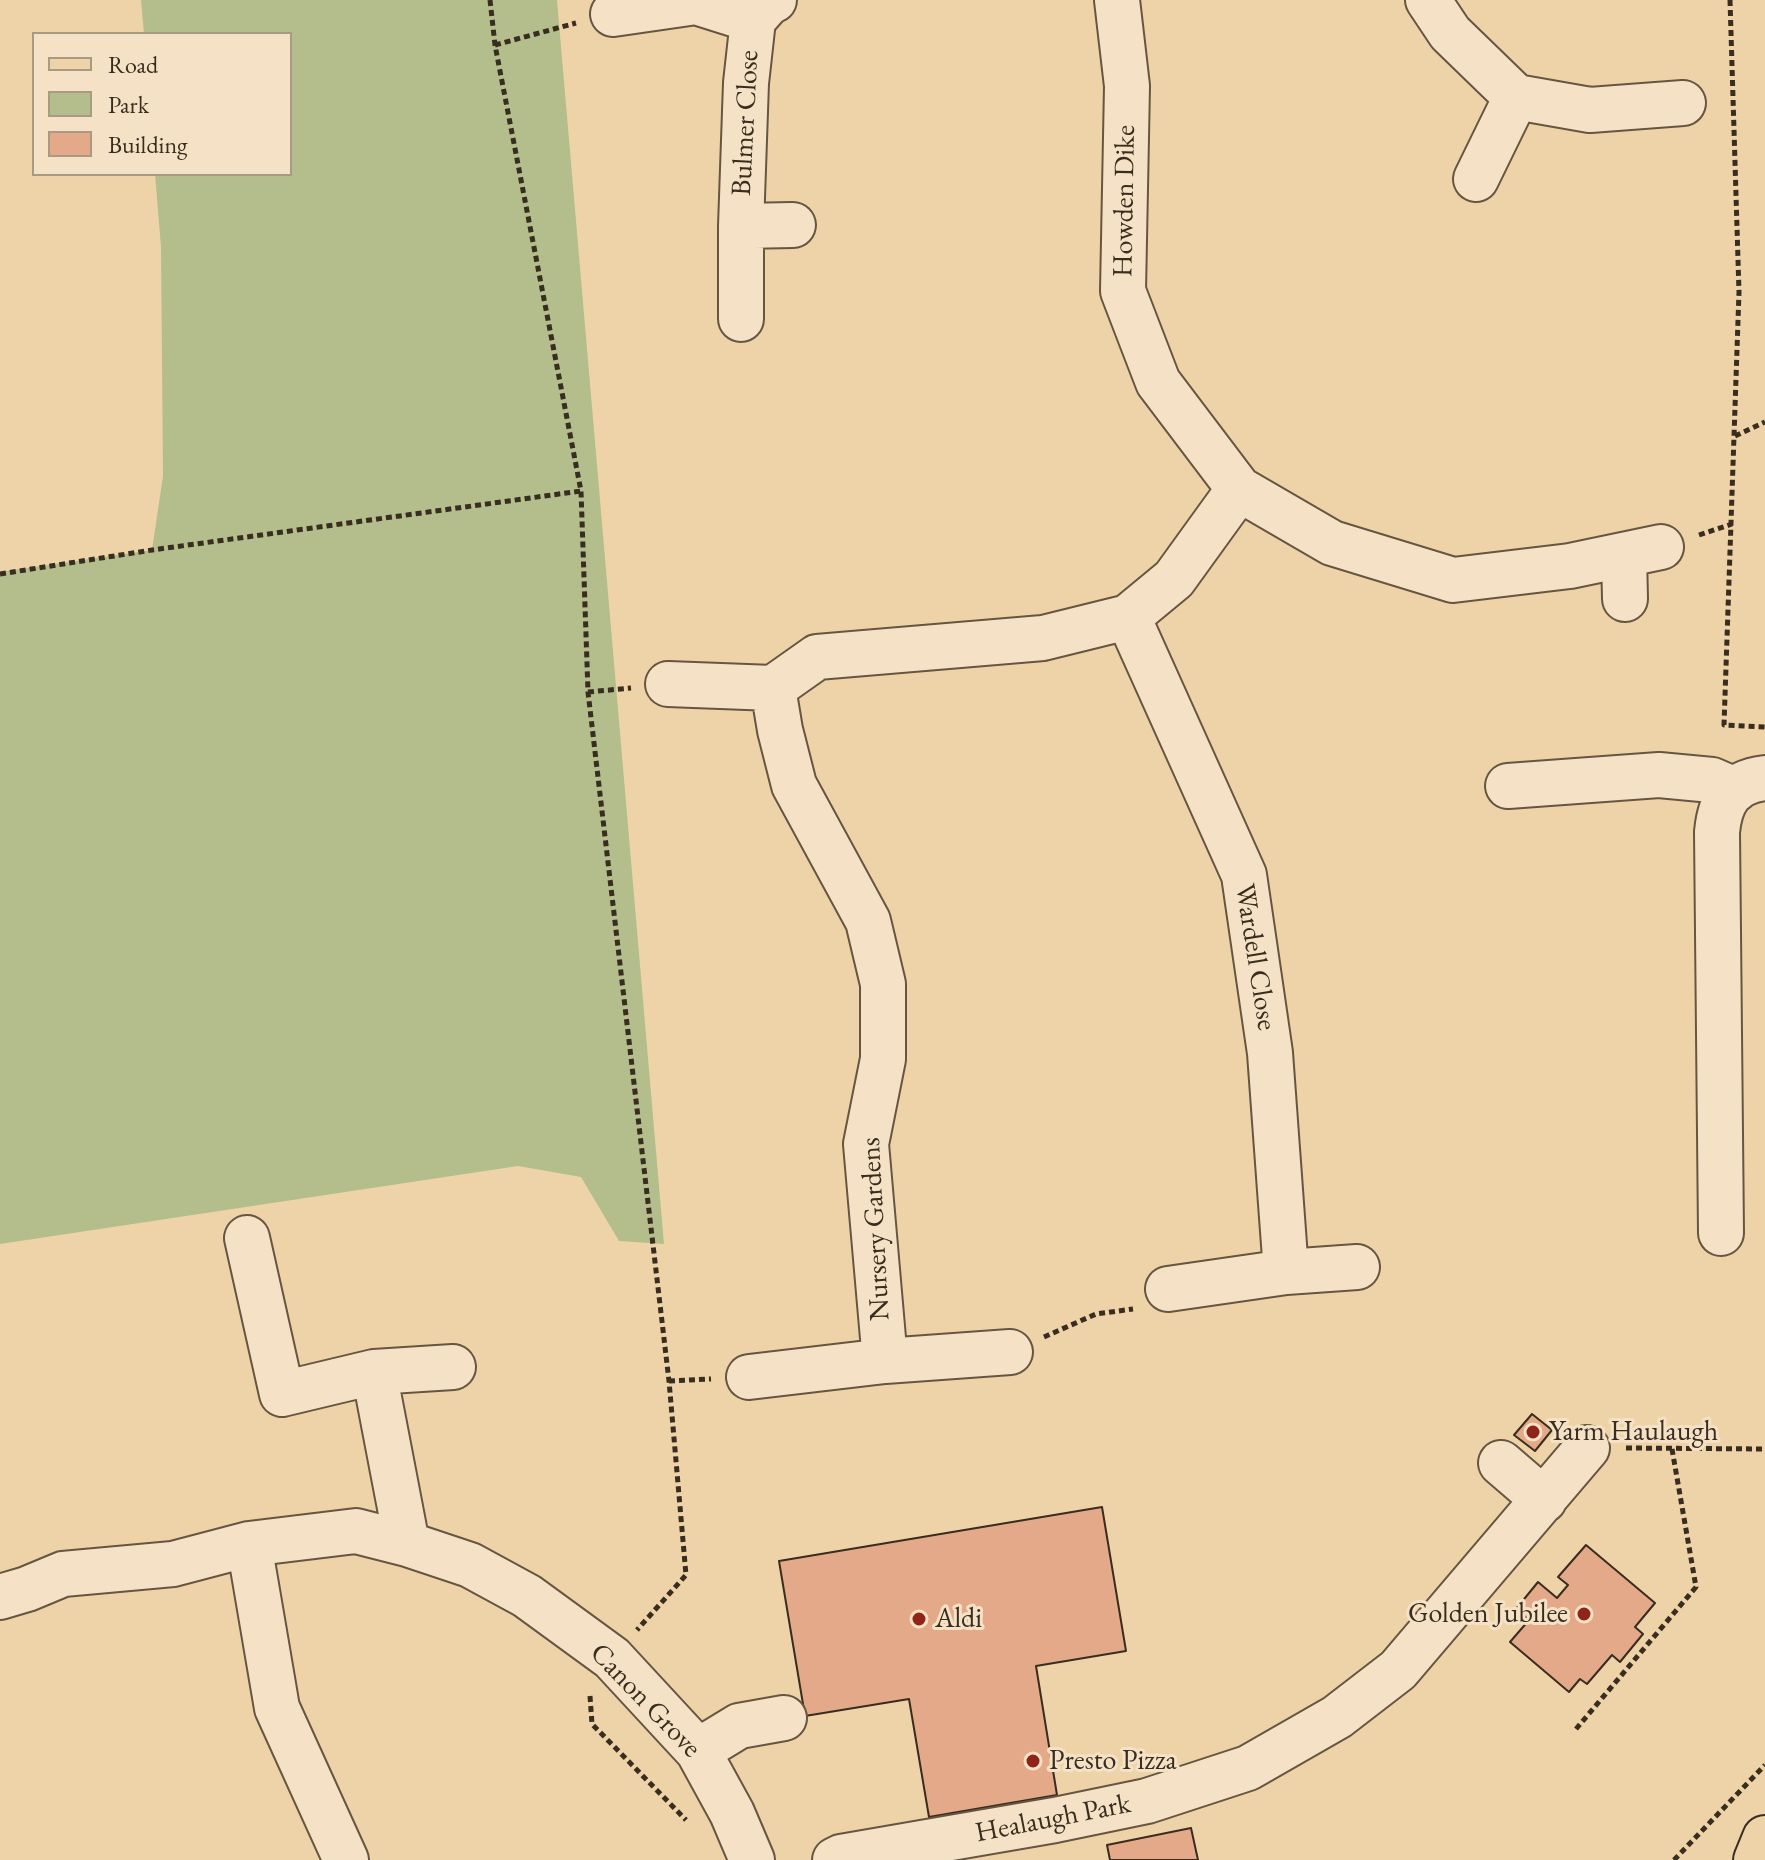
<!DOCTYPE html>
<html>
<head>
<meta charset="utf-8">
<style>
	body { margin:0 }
	#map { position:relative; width:1765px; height:1860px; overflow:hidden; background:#efd3a8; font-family:"EB Garamond",serif }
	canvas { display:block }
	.legend { position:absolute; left:32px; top:32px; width:260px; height:144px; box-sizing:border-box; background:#f5e2c6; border:2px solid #a99a83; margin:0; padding:10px 14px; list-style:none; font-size:24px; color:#382d1f }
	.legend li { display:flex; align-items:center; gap:16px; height:40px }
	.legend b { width:40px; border:2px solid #a99a83 }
</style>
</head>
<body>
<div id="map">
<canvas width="1765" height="1860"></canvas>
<ul class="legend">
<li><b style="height:10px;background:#efd3a8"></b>Road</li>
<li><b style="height:22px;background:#b3be8c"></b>Park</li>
<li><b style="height:22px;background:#e4a988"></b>Building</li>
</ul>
</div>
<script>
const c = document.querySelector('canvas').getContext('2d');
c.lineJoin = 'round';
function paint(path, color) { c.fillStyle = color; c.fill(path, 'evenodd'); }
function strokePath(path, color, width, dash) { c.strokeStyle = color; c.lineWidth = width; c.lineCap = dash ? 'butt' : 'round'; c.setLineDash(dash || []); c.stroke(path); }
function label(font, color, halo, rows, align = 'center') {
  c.font = font + ' "EB Garamond",serif'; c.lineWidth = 6; c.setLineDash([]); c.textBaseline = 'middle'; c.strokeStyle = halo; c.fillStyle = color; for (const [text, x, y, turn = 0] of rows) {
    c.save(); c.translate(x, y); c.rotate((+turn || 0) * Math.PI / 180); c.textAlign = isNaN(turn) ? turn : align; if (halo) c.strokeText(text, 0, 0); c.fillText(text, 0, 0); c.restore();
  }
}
const green = new Path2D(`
	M141 0H557L664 1244 619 1241 581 1177 518 1166 0 1244V572L152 550 163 476 161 247 155 174H290V34H144Z`);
const building = new Path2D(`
	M1532 1414 1552 1430 1535 1451 1514 1435Z
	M1102 1507 1126 1651 1036 1666 1057 1795 929 1817 909 1699 805 1716 779 1561Z
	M1586 1545 1655 1603 1635 1627 1643 1634 1620 1662 1612 1655 1587 1684 1580 1679 1569 1692 1510 1642 1529 1620 1516 1609 1538 1582 1557 1598 1568 1585 1558 1577Z
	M1191 1828 1198 1860H1110L1107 1845Z`);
const path = new Path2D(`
	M490 0 495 45 581 491 588 692 669 1381 686 1575 637 1630
	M1730 0 1739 292 1724 725 1765 727
	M495 45 576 23
	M1735 436 1765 422
	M1699 535 1732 524
	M0 574 152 550 581 491
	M588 692 631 688
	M1044 1337 1096 1314 1133 1309
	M669 1381 711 1379
	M1626 1448 1765 1449
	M590 1696 592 1724 686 1820
	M1576 1729 1696 1587 1672 1449
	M1674 1860 1765 1765`);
const minor = new Path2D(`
	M1117 0 1127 86 1123 291 1158 382 1239 489 1332 543 1453 580 1570 566 1661 547
	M1428 0 1450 33 1516 97 1590 110 1683 103
	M613 14 696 2 753 20
	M1476 179 1516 97
	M741 226 793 225
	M741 319V226L746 83 753 20 769 2 774 0
	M1624 555 1625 599
	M1128 617 1244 875 1270 1053 1286 1272
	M668 684 773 688
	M1508 786 1659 775 1712 780 1735 790
	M1721 1233 1717 832C1720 801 1731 782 1765 778
	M247 1238 282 1394 374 1372 453 1367
	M1168 1289 1286 1272 1357 1267
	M885 1361 866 1144 883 1059V984L868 921 794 785 780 730 773 688 817 657 1043 638 1128 617 1174 579 1239 489
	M374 1372 407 1544
	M749 1377 885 1361 1010 1352
	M1501 1463 1544 1500
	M249 1544 277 1708 346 1860
	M0 1597 27 1589 63 1574 173 1564 249 1544 356 1531 407 1544 470 1565 527 1596 612 1658 698 1751 732 1813 752 1860
	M698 1751 739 1726 784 1718
	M835 1860 841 1857 1055 1820 1147 1801 1248 1768 1337 1717 1398 1670 1587 1448`);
const major = new Path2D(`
	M1756 1860 1765 1838`);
const markers = [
	[1533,1432,8,"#8f2418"],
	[1584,1614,8,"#8f2418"],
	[919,1619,8,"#8f2418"],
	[1033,1761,8,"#8f2418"]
];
const streetNames = [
	["Bulmer Close",746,123,-87],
	["Howden Dike",1125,201,-89],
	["Wardell Close",1255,957,81],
	["Nursery Gardens",876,1229,-93],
	["Canon Grove",645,1701,46],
	["Healaugh Park",1053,1819,-11]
];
const poiNames = [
	["Yarm Haulaugh",1549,1432],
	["Golden Jubilee",1568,1614,"right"],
	["Aldi",935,1619],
	["Presto Pizza",1049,1761]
];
paint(green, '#b3be8c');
paint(building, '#e4a988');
strokePath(building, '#382d1f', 2);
strokePath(minor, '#665641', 48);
strokePath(major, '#382d1f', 48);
strokePath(path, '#382d1f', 5, [6, 4]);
strokePath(minor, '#f5e2c6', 44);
strokePath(major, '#efd3a8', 44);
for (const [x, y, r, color] of markers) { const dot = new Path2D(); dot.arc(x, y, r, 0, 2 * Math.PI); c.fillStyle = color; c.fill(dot); strokePath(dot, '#f5e2c6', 3); }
label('28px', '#382d1f', '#f5e2c6', streetNames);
label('28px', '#382d1f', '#f5e2c6', poiNames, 'left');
</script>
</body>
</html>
